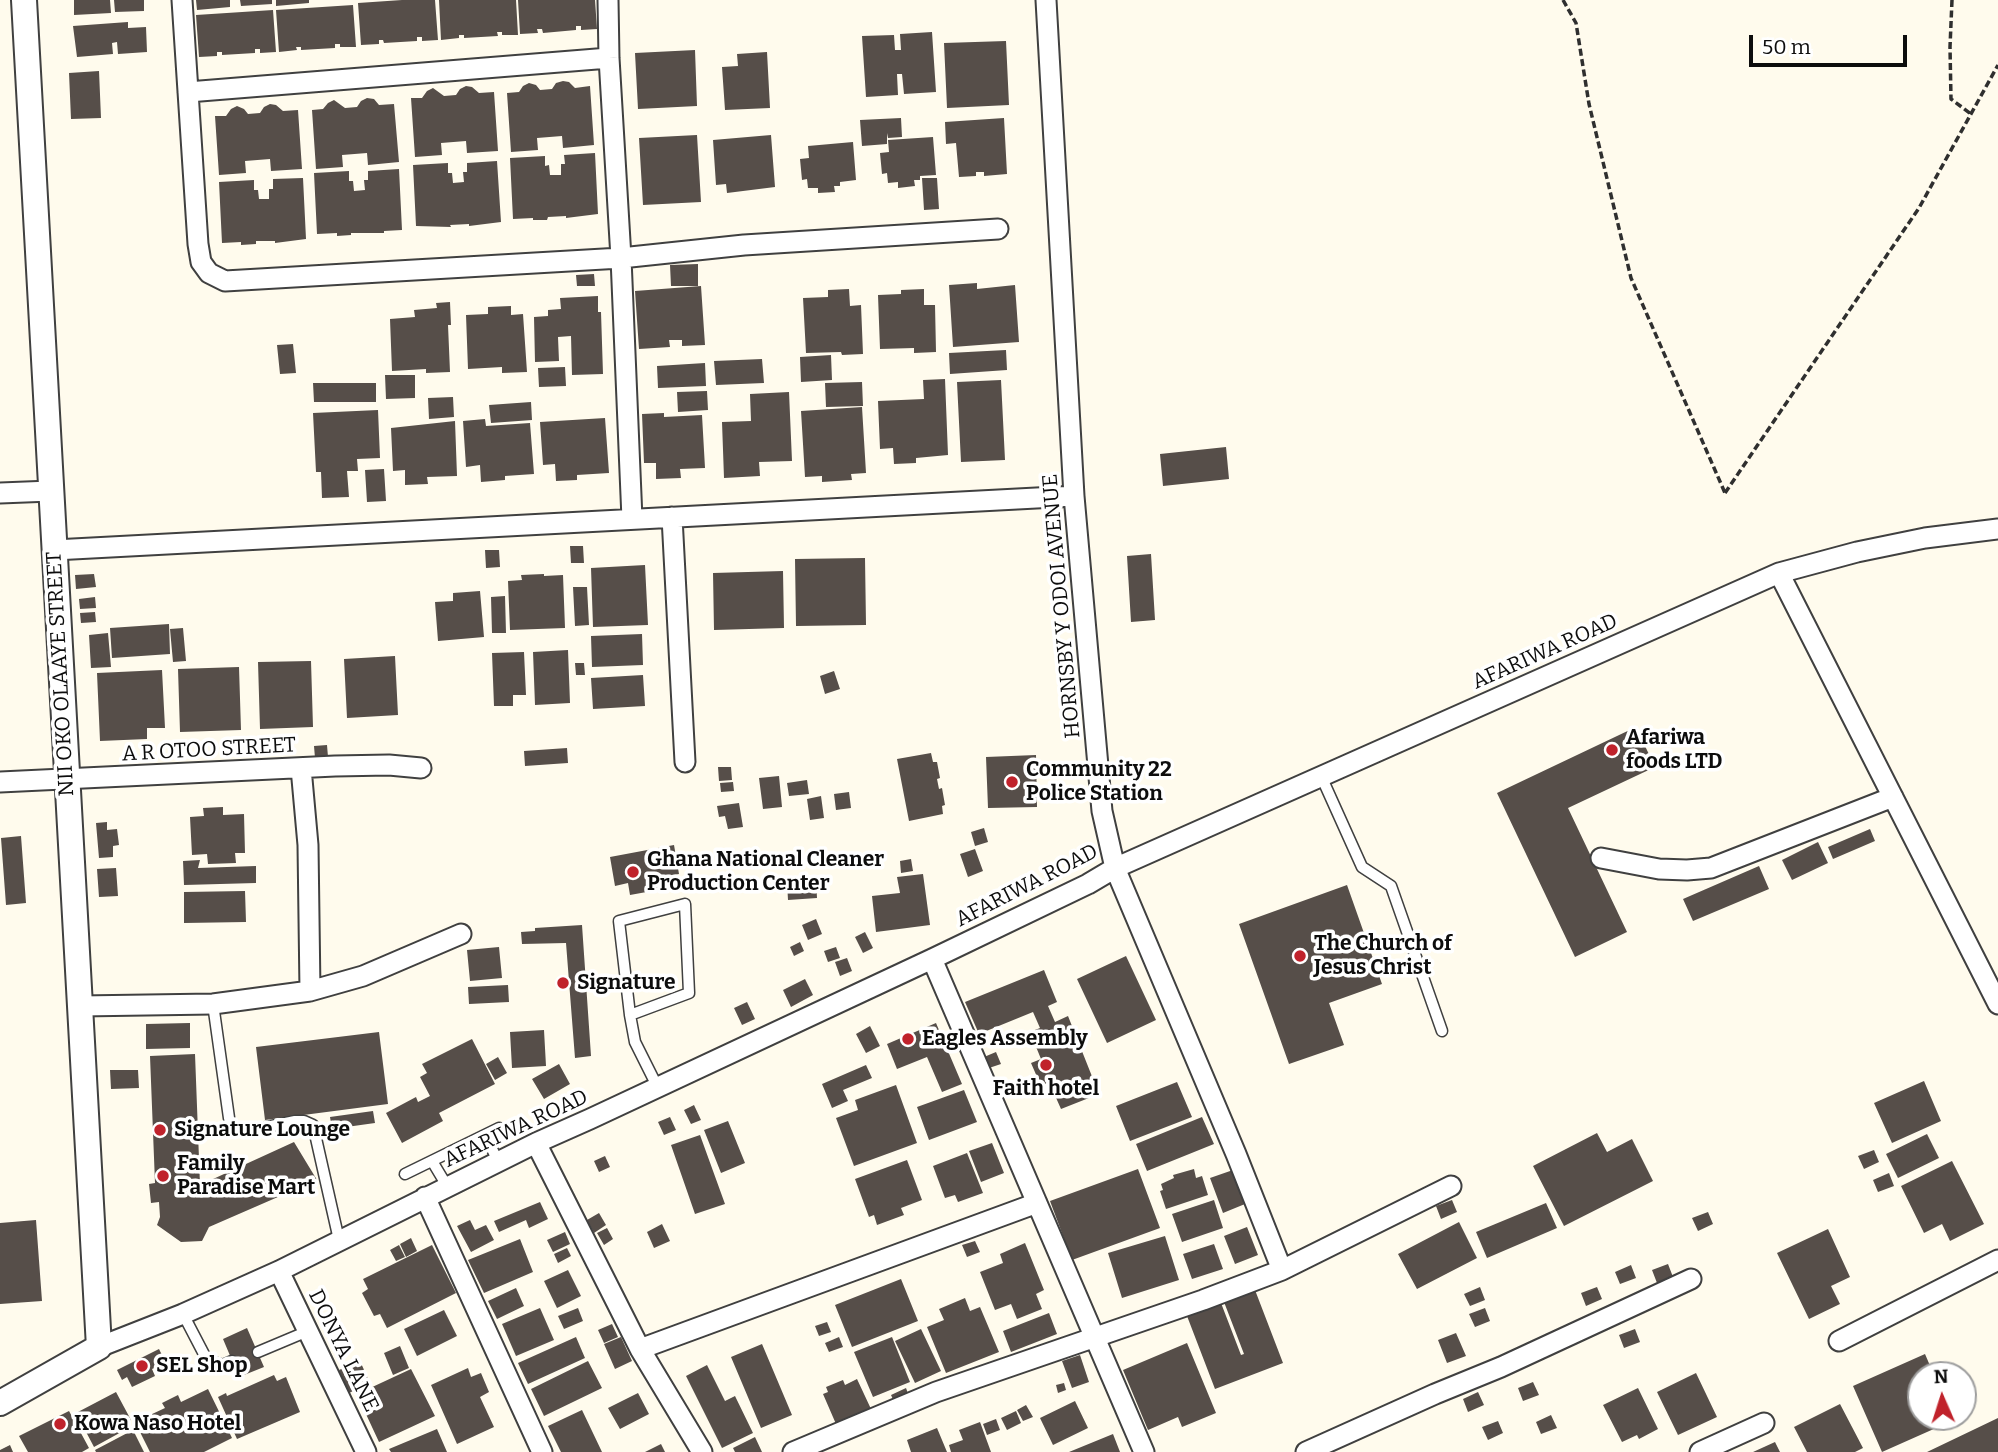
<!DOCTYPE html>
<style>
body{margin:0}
#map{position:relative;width:1998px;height:1452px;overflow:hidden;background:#fffbed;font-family:Bitter,serif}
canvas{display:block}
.north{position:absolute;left:1907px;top:1361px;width:70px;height:70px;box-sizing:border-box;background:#fff;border:2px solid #9e9e9e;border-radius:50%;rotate:357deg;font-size:19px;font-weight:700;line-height:28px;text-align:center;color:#0d0d0d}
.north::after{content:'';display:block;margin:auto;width:24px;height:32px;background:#c0222b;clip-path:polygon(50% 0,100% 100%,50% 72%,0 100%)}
.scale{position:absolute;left:1749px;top:35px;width:158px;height:32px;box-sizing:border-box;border:4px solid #0d0d0d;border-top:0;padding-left:9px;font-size:21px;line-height:24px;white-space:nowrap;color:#0d0d0d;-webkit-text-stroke:5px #fff;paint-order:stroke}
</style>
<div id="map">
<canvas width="1998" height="1452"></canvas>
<div class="north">N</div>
<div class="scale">50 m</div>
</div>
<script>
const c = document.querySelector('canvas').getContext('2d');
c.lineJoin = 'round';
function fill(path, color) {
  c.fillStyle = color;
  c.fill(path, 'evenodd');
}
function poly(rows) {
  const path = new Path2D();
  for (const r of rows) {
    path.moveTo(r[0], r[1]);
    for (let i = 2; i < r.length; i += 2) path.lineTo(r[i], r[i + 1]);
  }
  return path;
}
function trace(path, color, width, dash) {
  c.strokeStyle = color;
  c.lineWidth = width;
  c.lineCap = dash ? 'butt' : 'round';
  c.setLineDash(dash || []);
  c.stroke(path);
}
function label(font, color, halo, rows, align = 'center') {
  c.font = font + ' Bitter,serif';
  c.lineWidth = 7;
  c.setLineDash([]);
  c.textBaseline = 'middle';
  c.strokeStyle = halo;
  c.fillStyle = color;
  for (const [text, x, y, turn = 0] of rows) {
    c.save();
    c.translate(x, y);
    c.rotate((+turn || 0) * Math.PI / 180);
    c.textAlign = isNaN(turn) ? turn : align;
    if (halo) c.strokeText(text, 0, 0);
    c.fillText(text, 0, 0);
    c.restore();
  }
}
fill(poly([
 [74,0,110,0,111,13,74,15],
 [114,0,144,0,144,11,115,12],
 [196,0,230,0,230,7,197,10],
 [240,0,272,0,272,4,241,6],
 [276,0,309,0,309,3,276,6],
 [402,0,435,0,438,40,422,41,422,37,417,37,417,41,384,43,383,40,379,40,379,44,361,45,358,3],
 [439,0,516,0,518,35,502,35,502,32,497,32,498,36,464,38,464,35,459,35,459,38,441,40],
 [518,0,595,0,597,29,581,30,581,26,576,26,576,30,543,33,542,29,537,29,538,33,520,34],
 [353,5,356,47,340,47,340,44,335,44,335,48,301,50,301,47,296,47,297,50,279,52,276,10],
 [273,10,276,52,260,53,260,49,255,49,255,53,222,55,222,52,217,52,217,56,199,57,196,15],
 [128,22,128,28,146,27,147,52,118,54,117,42,112,43,113,54,77,57,73,26],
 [932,32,936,92,904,94,902,74,897,74,898,95,866,97,862,36,894,35,895,50,901,50,900,34],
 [1006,41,1009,105,947,108,944,43],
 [695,50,697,106,638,109,635,53],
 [767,52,770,108,725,110,722,67,738,66,737,54],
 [99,71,101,118,71,119,69,73],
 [563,81,569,82,575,88,590,86,594,145,563,148,562,136,537,138,538,150,511,152,507,93,519,92,523,86,529,83,536,85,540,90,552,89,556,83],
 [466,86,472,87,479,93,494,92,498,151,467,153,466,141,441,143,442,155,415,157,411,98,422,98,427,91,433,88,444,96,456,95,460,89],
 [367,98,374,99,379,105,394,104,399,162,368,165,367,153,342,155,343,167,316,169,312,110,323,109,328,103,334,100,345,108,357,107,361,101],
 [270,104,276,105,283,111,298,110,302,169,271,171,270,159,245,161,246,173,219,175,215,116,226,116,231,109,237,106,244,109,248,114,260,113,264,107],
 [901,118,902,137,888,138,887,133,887,144,862,146,860,120],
 [1004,118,1007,174,984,176,984,172,976,172,976,176,959,177,956,143,946,144,945,122],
 [697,135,701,202,643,205,639,138],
 [771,135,775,187,727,193,726,184,716,185,713,140],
 [933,137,936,175,920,176,920,180,914,180,915,186,898,188,898,182,888,183,887,173,882,174,880,153,889,152,888,140],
 [853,142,856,180,840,182,840,186,834,186,835,192,818,193,818,188,808,188,807,179,802,180,800,159,809,158,808,146],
 [595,153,598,214,566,218,566,216,548,217,547,220,533,220,533,218,513,219,510,158,545,156,545,166,549,165,550,175,561,175,561,164,565,164,564,155],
 [497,161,501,222,469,226,469,224,450,225,451,227,416,226,413,165,448,163,448,173,452,173,453,183,464,182,463,172,467,172,467,163],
 [399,169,402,230,384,231,384,233,351,233,351,235,337,236,337,233,317,234,314,173,349,171,349,181,353,181,354,191,365,190,364,180,368,180,368,171],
 [303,178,306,239,275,243,275,241,256,241,256,244,241,245,241,242,222,243,219,182,254,180,254,190,258,190,259,199,269,199,269,189,273,189,273,179],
 [922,178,937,178,939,209,924,210],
 [698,264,698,286,671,286,670,265],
 [594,274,595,286,577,286,576,275],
 [977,283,977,289,1015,285,1019,342,953,347,949,285],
 [701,286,705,345,682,346,682,340,669,340,670,347,639,349,635,291],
 [849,289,850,306,861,305,863,354,842,355,841,352,806,353,803,298,828,297,828,290],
 [924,289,924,305,935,305,936,352,914,353,914,348,880,349,878,295,901,294,901,290],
 [598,296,598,312,601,312,603,374,572,375,571,336,558,337,559,361,535,362,534,317,548,316,548,310,561,309,560,298],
 [450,302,451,325,448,325,450,372,426,373,426,369,392,371,390,319,415,317,414,310,437,308,436,303],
 [511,306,511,315,523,314,527,372,502,373,502,367,468,369,466,315,488,314,488,307],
 [293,344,296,373,280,374,277,345],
 [1006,350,1007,370,950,374,949,353],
 [831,355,832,380,801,382,800,357],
 [762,359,764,383,716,385,714,361],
 [705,363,706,386,658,388,657,366],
 [565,367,566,386,539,387,538,368],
 [385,375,415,375,415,398,386,399],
 [945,379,948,455,916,458,916,463,894,464,893,448,880,449,878,401,924,399,923,380],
 [1001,380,1005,460,961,462,957,382],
 [862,382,863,406,826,407,825,383],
 [313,383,376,383,376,402,314,402],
 [707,391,708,410,678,412,677,392],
 [789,392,792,461,759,462,760,476,724,478,722,422,751,421,750,394],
 [453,397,454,417,429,419,428,398],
 [531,402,532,420,491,423,489,405],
 [862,407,866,473,851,474,852,480,822,482,822,476,805,477,801,411],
 [378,410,380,458,357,459,358,471,347,471,349,497,322,498,321,472,316,472,313,413],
 [664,413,664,417,702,415,705,468,680,469,681,478,656,479,656,463,644,463,642,414],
 [605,418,609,473,577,475,577,480,556,481,555,464,543,465,540,422],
 [485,419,486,426,530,423,534,474,505,476,505,480,481,482,480,465,466,467,463,421],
 [455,421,457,476,427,477,428,484,405,485,405,470,393,471,391,428],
 [1226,447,1229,479,1163,486,1160,454],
 [384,469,386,501,367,502,365,470],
 [570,546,583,546,584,563,571,563],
 [485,550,499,550,500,567,486,568],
 [1151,554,1155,620,1131,622,1127,556],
 [865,558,866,625,796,626,795,559],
 [645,565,648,625,593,627,591,568],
 [783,571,784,628,714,630,713,573],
 [94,574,96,587,76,589,75,575],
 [544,574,544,576,563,575,565,628,510,630,508,581,522,580,521,575],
 [573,587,587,587,589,625,575,626],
 [480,591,484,637,438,641,435,602,453,601,453,593],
 [505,596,506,633,492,633,491,597],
 [95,597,96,608,80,609,79,599],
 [95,612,96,622,81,623,80,613],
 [169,624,170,654,112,658,110,628],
 [183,628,186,661,173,662,170,629],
 [108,633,111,667,91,668,89,635],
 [642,634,643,665,592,667,591,636],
 [568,650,570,703,535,705,533,652],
 [524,652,526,695,513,695,513,706,494,706,492,653],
 [395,656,398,715,347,718,344,659],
 [311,661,313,727,260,729,258,662],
 [575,663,584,663,585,675,576,675],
 [239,667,241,730,180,732,178,669],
 [162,670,165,728,147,728,147,739,100,741,97,673],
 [834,671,840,689,825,694,820,676],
 [643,675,645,706,593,709,591,678],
 [1636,727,1655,767,1568,808,1627,932,1575,957,1497,793],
 [327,745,328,757,315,758,314,746],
 [567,748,568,763,525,766,524,751],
 [931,753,933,762,937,762,940,778,937,779,939,789,942,788,945,805,942,806,943,814,909,821,897,759],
 [1036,755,1037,807,988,808,986,757],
 [718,767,731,767,732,780,719,781],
 [779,776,782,807,763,809,759,778],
 [807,780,809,794,789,796,787,783],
 [733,782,734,791,721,792,720,783],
 [849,792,851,808,836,810,834,794],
 [821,796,824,818,810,820,807,799],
 [739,803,743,827,728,829,725,816,719,817,717,806],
 [223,807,223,815,244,814,245,853,235,853,236,863,208,864,207,854,192,855,190,817,204,816,203,808],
 [107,822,107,830,117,829,119,845,113,846,113,857,99,858,96,823],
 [984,828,988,842,975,846,971,832],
 [1870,829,1875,841,1833,859,1828,847],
 [21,836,26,903,6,905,1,838],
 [1818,842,1828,863,1792,880,1782,860],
 [674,845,679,874,661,877,663,889,630,895,628,883,615,886,610,857],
 [975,849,983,871,968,877,960,854],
 [911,859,913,871,901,873,900,861],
 [200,860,198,868,256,866,256,883,184,885,183,861],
 [1759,866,1769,889,1693,921,1683,899],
 [116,868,118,896,99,897,97,869],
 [923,874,930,925,876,932,872,896,900,893,897,877],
 [816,880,817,898,788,900,787,882],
 [1347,885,1382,984,1329,1003,1344,1045,1289,1064,1239,924],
 [245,891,246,922,184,923,184,892],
 [816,919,822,934,808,940,802,925],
 [582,925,591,1056,575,1058,566,943,522,944,521,932,535,931,535,928],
 [865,932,873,948,863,953,855,937],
 [800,942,804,951,794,956,790,947],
 [499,947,502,978,470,981,467,950],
 [836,947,840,958,828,962,824,951],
 [1126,956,1156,1020,1107,1043,1077,979],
 [847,958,852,971,840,976,835,962],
 [1044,970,1057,1002,1048,1006,1055,1022,1068,1016,1099,1094,1061,1109,1049,1082,1041,1086,1031,1063,1041,1059,1030,1032,1040,1028,1033,1012,979,1034,965,1002],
 [805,979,813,995,791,1007,783,990],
 [508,985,509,1002,469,1004,468,987],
 [747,1002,755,1019,742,1025,734,1008],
 [190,1023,190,1048,146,1049,146,1024],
 [936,1023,962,1084,942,1092,927,1057,897,1069,887,1044],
 [870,1026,880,1046,866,1053,856,1034],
 [544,1030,546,1066,512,1068,510,1032],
 [379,1032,388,1104,265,1120,256,1047],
 [472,1039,495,1084,439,1113,443,1121,402,1143,386,1113,416,1097,418,1102,430,1096,420,1077,427,1073,422,1064],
 [996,1052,1001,1064,989,1068,984,1057],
 [195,1054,200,1185,294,1142,317,1180,209,1227,202,1241,181,1242,157,1225,160,1217,159,1202,151,1203,149,1184,155,1183,150,1056],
 [498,1057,507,1073,495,1080,486,1064],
 [559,1064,570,1084,544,1099,532,1079],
 [866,1065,872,1078,843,1090,848,1101,832,1108,822,1084],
 [110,1070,138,1070,139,1088,111,1089],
 [1924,1081,1941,1121,1892,1143,1874,1103],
 [1177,1082,1192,1117,1130,1141,1116,1106],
 [896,1085,917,1143,854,1166,836,1118,858,1110,855,1100],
 [964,1090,977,1122,929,1140,917,1107],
 [694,1105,701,1120,691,1124,684,1110],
 [373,1111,375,1123,332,1129,330,1117],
 [670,1117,676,1130,664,1135,658,1122],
 [1202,1117,1214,1144,1147,1171,1136,1144],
 [728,1121,745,1163,721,1173,704,1130],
 [1597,1133,1607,1152,1632,1139,1653,1181,1564,1226,1533,1166],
 [1927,1134,1939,1158,1898,1178,1886,1154],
 [700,1135,725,1204,695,1214,671,1145],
 [992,1143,1004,1173,981,1182,969,1151],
 [1874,1150,1879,1162,1864,1169,1858,1156],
 [967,1153,983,1193,958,1202,955,1195,945,1198,933,1166],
 [605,1156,610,1167,599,1172,594,1161],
 [907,1160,922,1200,901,1208,904,1215,877,1225,874,1215,869,1217,855,1179],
 [1952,1161,1984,1224,1950,1241,1942,1224,1924,1233,1901,1186],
 [1138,1169,1160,1228,1072,1260,1050,1201],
 [1194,1169,1196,1178,1202,1176,1208,1195,1166,1209,1160,1191,1163,1190,1161,1184,1174,1178,1173,1175],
 [1233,1170,1245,1204,1223,1213,1210,1178],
 [1889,1173,1894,1186,1878,1192,1873,1180],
 [1214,1200,1223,1228,1182,1242,1172,1214],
 [1452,1200,1457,1212,1441,1219,1436,1206],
 [540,1202,548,1219,529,1228,526,1220,499,1232,494,1221],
 [1546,1203,1557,1228,1487,1258,1476,1232],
 [1708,1212,1713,1224,1698,1231,1692,1218],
 [599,1213,606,1225,594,1233,587,1220],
 [36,1220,42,1301,0,1304,0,1223],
 [470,1220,475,1230,486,1225,494,1240,471,1252,457,1226],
 [1459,1222,1477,1258,1417,1289,1398,1254],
 [662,1224,670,1241,654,1248,647,1232],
 [1247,1227,1258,1255,1235,1264,1224,1236],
 [607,1228,613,1239,604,1245,597,1233],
 [1828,1229,1850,1277,1831,1286,1840,1304,1809,1319,1777,1253],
 [565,1232,570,1244,553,1252,547,1240],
 [1165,1236,1179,1280,1122,1298,1108,1253],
 [411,1238,417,1251,406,1257,400,1244],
 [520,1239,533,1272,484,1293,468,1260],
 [975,1241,980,1252,967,1257,962,1245],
 [1025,1243,1044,1290,1036,1294,1042,1309,1017,1319,1011,1304,995,1310,980,1272,1003,1263,1000,1254],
 [1214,1244,1223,1269,1192,1279,1183,1254],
 [399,1245,405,1257,396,1261,390,1250],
 [432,1245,456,1293,387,1328,380,1314,374,1316,362,1293,368,1289,363,1279],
 [567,1248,571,1256,558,1263,554,1254],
 [1668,1264,1673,1277,1657,1283,1652,1270],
 [1631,1265,1636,1278,1620,1284,1615,1272],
 [568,1270,581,1296,557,1308,544,1281],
 [901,1279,918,1321,852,1347,835,1305],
 [1480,1287,1485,1300,1470,1306,1464,1294],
 [1597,1287,1602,1299,1586,1306,1581,1293],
 [516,1288,524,1306,497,1319,488,1301],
 [1255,1290,1283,1363,1215,1389,1187,1316,1221,1303,1241,1355,1244,1354,1224,1302],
 [965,1298,970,1311,980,1307,999,1352,946,1373,927,1327,944,1320,939,1309],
 [540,1308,554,1340,516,1356,502,1324],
 [578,1308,583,1321,564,1329,558,1316],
 [1485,1308,1490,1321,1475,1327,1469,1314],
 [444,1310,457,1336,417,1356,404,1329],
 [1049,1313,1057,1334,1011,1352,1003,1331],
 [827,1322,831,1332,819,1336,815,1326],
 [612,1324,618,1337,604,1343,598,1330],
 [247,1328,264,1367,239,1377,223,1339],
 [921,1329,941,1371,915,1383,895,1341],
 [1635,1329,1640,1342,1624,1348,1619,1335],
 [1456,1333,1466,1356,1447,1363,1438,1340],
 [576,1337,585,1358,528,1384,518,1363],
 [621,1337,632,1361,615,1369,604,1344],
 [839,1337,843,1347,829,1352,825,1343],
 [892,1337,910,1382,873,1397,854,1352],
 [1187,1343,1216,1413,1182,1427,1178,1417,1148,1430,1123,1370],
 [762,1344,792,1415,761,1428,731,1357],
 [400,1346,409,1368,393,1375,384,1353],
 [159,1349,166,1363,152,1369,155,1376,132,1387,127,1377,122,1380,117,1370],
 [1925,1354,1934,1375,1921,1375,1921,1417,1953,1417,1954,1420,1882,1452,1853,1386],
 [1080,1355,1089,1382,1072,1388,1062,1361],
 [360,1361,370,1383,349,1393,339,1370],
 [588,1361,602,1388,544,1416,531,1389],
 [707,1365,725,1401,735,1396,753,1433,722,1448,686,1376],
 [468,1368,471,1377,481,1373,489,1392,480,1397,494,1427,457,1444,431,1385],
 [411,1369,435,1416,379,1442,358,1397,370,1391,368,1389],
 [1696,1373,1717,1417,1678,1435,1657,1392],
 [274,1375,277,1381,286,1377,300,1412,237,1439,218,1397,226,1393,227,1396],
 [857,1379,871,1409,836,1424,823,1394,828,1392,826,1387,843,1380,845,1385],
 [1533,1382,1539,1395,1523,1401,1518,1388],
 [1064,1383,1066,1390,1058,1393,1056,1385],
 [906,1388,910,1399,896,1406,891,1395],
 [1638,1388,1658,1429,1639,1439,1637,1435,1622,1442,1603,1405],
 [208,1389,232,1438,204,1452,150,1452,135,1422,165,1408,162,1403,178,1395,181,1402],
 [116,1392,131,1420,122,1424,125,1430,94,1447,76,1413],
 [1478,1392,1484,1405,1468,1412,1463,1399],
 [638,1393,649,1414,620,1429,608,1408],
 [1075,1401,1088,1428,1053,1445,1040,1418],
 [1840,1404,1863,1448,1855,1452,1807,1452,1794,1427],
 [1026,1405,1033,1417,1023,1421,1017,1410],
 [582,1410,602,1452,561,1452,548,1426],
 [69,1411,89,1448,82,1452,28,1452,19,1436],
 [1016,1411,1021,1423,1007,1430,1001,1418],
 [1551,1415,1557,1428,1541,1434,1536,1422],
 [1998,1418,1998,1452,1927,1452],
 [996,1419,1000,1430,987,1435,983,1424],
 [1498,1421,1503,1433,1488,1440,1482,1427],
 [980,1422,991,1452,951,1452,949,1445,963,1440,959,1430],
 [937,1428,947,1452,911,1452,907,1440],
 [437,1429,447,1452,391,1452,389,1449],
 [133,1430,144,1452,96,1452,95,1450],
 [1113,1434,1120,1452,1069,1452],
 [755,1437,762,1452,735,1452,733,1448],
 [1775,1442,1780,1452,1753,1452],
 [661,1444,665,1452,645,1452],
 [10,1445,13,1452,0,1452,0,1450]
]), '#564e49');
const service = poly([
 [1321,776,1362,867,1391,886,1442,1031],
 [213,1004,229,1118,233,1130,252,1130,295,1121,304,1121,313,1125,339,1240],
 [630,1015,689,993,685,904,619,921,630,1015,635,1042,658,1088],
 [485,1135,498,1161],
 [432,1161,447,1186],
 [405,1174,499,1128],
 [183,1314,207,1360,223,1365,232,1361],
 [258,1352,308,1331]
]);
const minor = poly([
 [182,0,198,244,201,262,209,273,225,281,621,258,744,245,998,229],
 [608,0,609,58,621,258,632,519],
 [188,92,609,58],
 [0,493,51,491],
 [672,517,685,762],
 [54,550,1074,496],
 [1779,573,1998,1004],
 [301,768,308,845,310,991],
 [0,782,335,766,389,765,421,768],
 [1601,858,1659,869,1687,870,1711,868,1893,797],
 [932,959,1144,1452],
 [80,1006,213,1004,310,991,363,976,461,934],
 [536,1143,640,1349,702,1452],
 [425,1197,542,1452],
 [1282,1270,1451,1186],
 [279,1271,366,1452],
 [1839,1341,1998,1260],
 [99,1347,183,1314,279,1271,536,1143,590,1119,932,959,1088,884,1115,868,1779,573,1857,552,1925,538,1998,529],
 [640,1349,1037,1203],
 [793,1452,936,1392,1203,1300,1282,1270,1236,1154,1115,868,1102,811,1074,496,1046,0],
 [1306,1452,1435,1394,1501,1367,1691,1279],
 [1700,1452,1764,1423]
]);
const tertiary = poly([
 [0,1403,99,1347,24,0]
]);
trace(service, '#404040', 13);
trace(minor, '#404040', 23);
trace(tertiary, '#404040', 28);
trace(poly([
 [1563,0,1576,23,1589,104,1631,278,1725,493],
 [1952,0,1950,47,1951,99,1971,114],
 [1725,493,1919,208,1998,65]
]), '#2f2f2f', 3.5, [7, 3.5]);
trace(service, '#fff', 10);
trace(minor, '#fff', 19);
trace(tertiary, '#fff', 24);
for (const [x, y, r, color] of [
 [1612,750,7,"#c0222b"],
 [1012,782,7,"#c0222b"],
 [633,872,7,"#c0222b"],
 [1300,956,7,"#c0222b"],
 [563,983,7,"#c0222b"],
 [908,1039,7,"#c0222b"],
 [1046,1065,7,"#c0222b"],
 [160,1130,7,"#c0222b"],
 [163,1176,7,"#c0222b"],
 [142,1366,7,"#c0222b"],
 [60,1424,7,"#c0222b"]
]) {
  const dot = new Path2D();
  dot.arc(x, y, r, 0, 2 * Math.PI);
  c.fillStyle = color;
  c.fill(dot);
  trace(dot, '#fff', 2.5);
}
label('21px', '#0d0d0d', '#fff', [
 ["HORNSBY Y ODOI AVENUE",1062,606,-95],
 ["AFARIWA ROAD",1545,652,-24],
 ["NII OKO OLAAYE STREET",61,674,-93],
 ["A R OTOO STREET",209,750,-3],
 ["AFARIWA ROAD",1027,886,-27],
 ["AFARIWA ROAD",516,1129,-25],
 ["DONYA LANE",343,1351,64]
]);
label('bold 21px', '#0d0d0d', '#fff', [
 ["Afariwa",1626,738],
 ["foods LTD",1626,762],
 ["Community 22",1026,770],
 ["Police Station",1026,794],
 ["Ghana National Cleaner",647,860],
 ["Production Center",647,884],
 ["The Church of",1314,944],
 ["Jesus Christ",1314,968],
 ["Signature",577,983],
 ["Eagles Assembly",922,1039],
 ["Faith hotel",1046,1089,"center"],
 ["Signature Lounge",174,1130],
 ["Family",177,1164],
 ["Paradise Mart",177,1188],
 ["SEL Shop",156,1366],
 ["Kowa Naso Hotel",74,1424]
], 'left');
</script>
